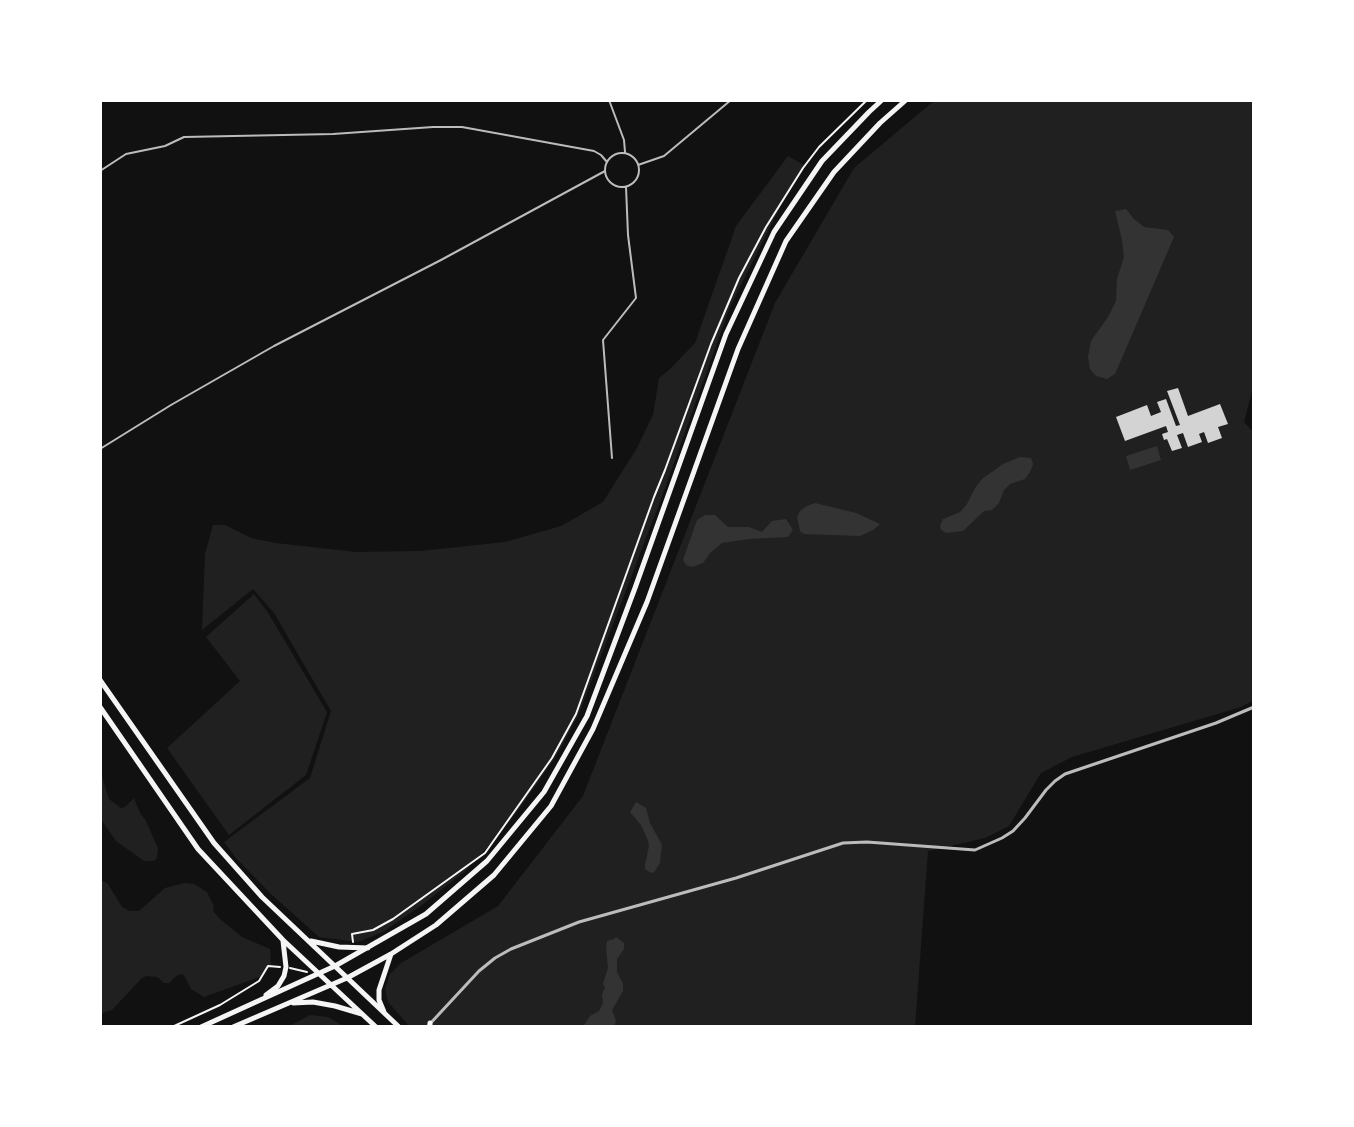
<!DOCTYPE html>
<style>
body{margin:0}
#map{position:relative;width:1354px;height:1127px;overflow:hidden;background:#111;font-family:"Noto Sans",sans-serif}
canvas{display:block}
.frame{position:absolute;inset:0;border:102px solid #fff;pointer-events:none}
</style>
<div id="map">
<canvas width="1354" height="1127"></canvas>
<div class="frame"></div>
</div>
<script>
const c = document.querySelector('canvas').getContext('2d');
c.lineJoin = 'round';
function fill(path, color) {
  c.fillStyle = color;
  c.fill(path, 'evenodd');
}
function poly(rows) {
  const path = new Path2D();
  for (const r of rows) {
    if (r.length === 3) {
      path.moveTo(r[0] + r[2], r[1]);
      path.arc(r[0], r[1], r[2], 0, 2 * Math.PI);
      continue;
    }
    path.moveTo(r[0], r[1]);
    for (let i = 2; i < r.length; i += 2) path.lineTo(r[i], r[i + 1]);
  }
  return path;
}
function trace(path, color, width, dash) {
  c.strokeStyle = color;
  c.lineWidth = width;
  c.lineCap = dash ? 'butt' : 'round';
  c.setLineDash(dash || []);
  c.stroke(path);
}
fill(poly([
 [935,100,1254,100,1254,383,1244,422,1254,433,1254,700,1241,707,1072,757,1041,773,1009,826,985,838,928,851,915,1027,410,1027,388,1002,385,989,390,974,401,963,498,906,583,796,775,303,854,168],
 [788,156,806,166,785,197,730,307,661,499,578,716,555,758,516,813,490,844,464,872,422,905,383,932,358,942,319,937,271,894,236,858,224,842,310,778,331,711,274,613,253,589,202,630,205,554,213,525,225,525,251,538,276,543,356,552,420,551,505,542,561,526,603,502,637,448,653,415,659,378,669,370,695,343,736,226],
 [254,594,267,611,327,712,306,775,229,835,167,748,240,681,206,637],
 [100,760,103,780,109,799,121,808,125,807,134,798,140,813,146,821,158,848,157,858,154,861,144,861,116,841,100,818],
 [100,879,108,884,122,907,130,911,139,911,165,888,185,883,194,884,207,892,214,906,213,911,220,919,242,937,270,949,271,965,262,976,204,997,191,989,184,975,180,974,175,977,169,983,164,983,157,977,146,976,142,978,112,1010,100,1014],
 [310,1015,328,1017,345,1027,288,1027]
]), '#202020');
fill(poly([
 [1126,209,1134,219,1144,227,1168,230,1174,237,1115,374,1107,379,1096,376,1090,369,1088,357,1091,341,1108,317,1116,301,1117,279,1124,257,1122,240,1115,211],
 [1157,446,1161,460,1130,470,1126,456],
 [1020,457,1031,458,1033,464,1030,472,1025,479,1010,484,1004,490,999,503,992,510,984,511,963,531,946,533,941,530,940,526,943,519,960,512,967,504,975,488,982,479,1003,464],
 [815,503,856,513,880,524,873,530,860,536,804,534,800,531,797,517,800,511,807,506],
 [705,515,715,515,728,527,749,527,762,532,772,521,786,519,793,530,788,537,749,539,722,543,710,553,703,563,692,567,686,565,683,560,697,520],
 [636,802,646,808,650,823,662,845,660,863,654,872,651,873,645,869,645,865,649,846,648,841,641,825,630,812],
 [616,937,624,943,624,949,617,959,617,972,623,984,623,991,612,1010,616,1021,614,1027,583,1027,590,1016,599,1011,603,1003,602,995,605,987,603,984,608,968,606,948,607,941,614,939]
]), '#333');
fill(poly([
 [1178,388,1188,416,1220,404,1228,424,1218,427,1222,438,1208,443,1204,432,1199,434,1202,442,1188,447,1183,433,1177,435,1182,448,1172,451,1167,439,1164,440,1162,434,1168,432,1166,426,1125,441,1116,417,1147,405,1151,416,1161,412,1157,402,1166,399,1176,426,1180,425,1167,391]
]), '#d3d3d3');
trace(poly([
 [353,942,352,934,373,930,393,919,485,853,552,758,576,714,654,497,665,470,711,344,739,278,766,227,803,168,819,147,867,100],
 [290,968,307,972],
 [172,1027,220,1005,259,981,268,966,280,967]
]), '#f5f5f5', 2);
trace(poly([
 [609,100,624,140,625,152],
 [622,170,17],
 [638,165,664,156,731,100],
 [100,171,126,154,165,146,184,137,333,134,433,127,462,127,594,151,601,155,607,162],
 [100,449,171,405,274,346,441,260,605,171],
 [612,458,603,340,636,298,628,235,626,187]
]), '#bcbcbc', 2);
trace(poly([
 [427,1027,479,971,495,958,511,949,579,922,736,878,843,843,867,842,975,850,1002,838,1013,831,1025,818,1046,790,1055,781,1065,774,1216,723,1254,707]
]), '#bcbcbc', 3);
trace(poly([
 [100,680,214,843,262,897,399,1027],
 [100,707,198,849,283,940,376,1027],
 [311,941,339,947,368,948],
 [266,995,278,986,284,976,286,967,283,941],
 [293,1003,313,1002,335,1006,362,1014],
 [384,1012,379,1000,379,990,391,954],
 [201,1027,335,966,426,914,487,861,544,792,587,716,635,588,726,334,774,232,822,161,869,112,882,100],
 [233,1027,347,978,391,954,436,925,494,875,551,806,593,729,647,602,738,349,786,241,834,172,880,123,906,100],
 [430,1027,430,1023]
]), '#f5f5f5', 5);
</script>
